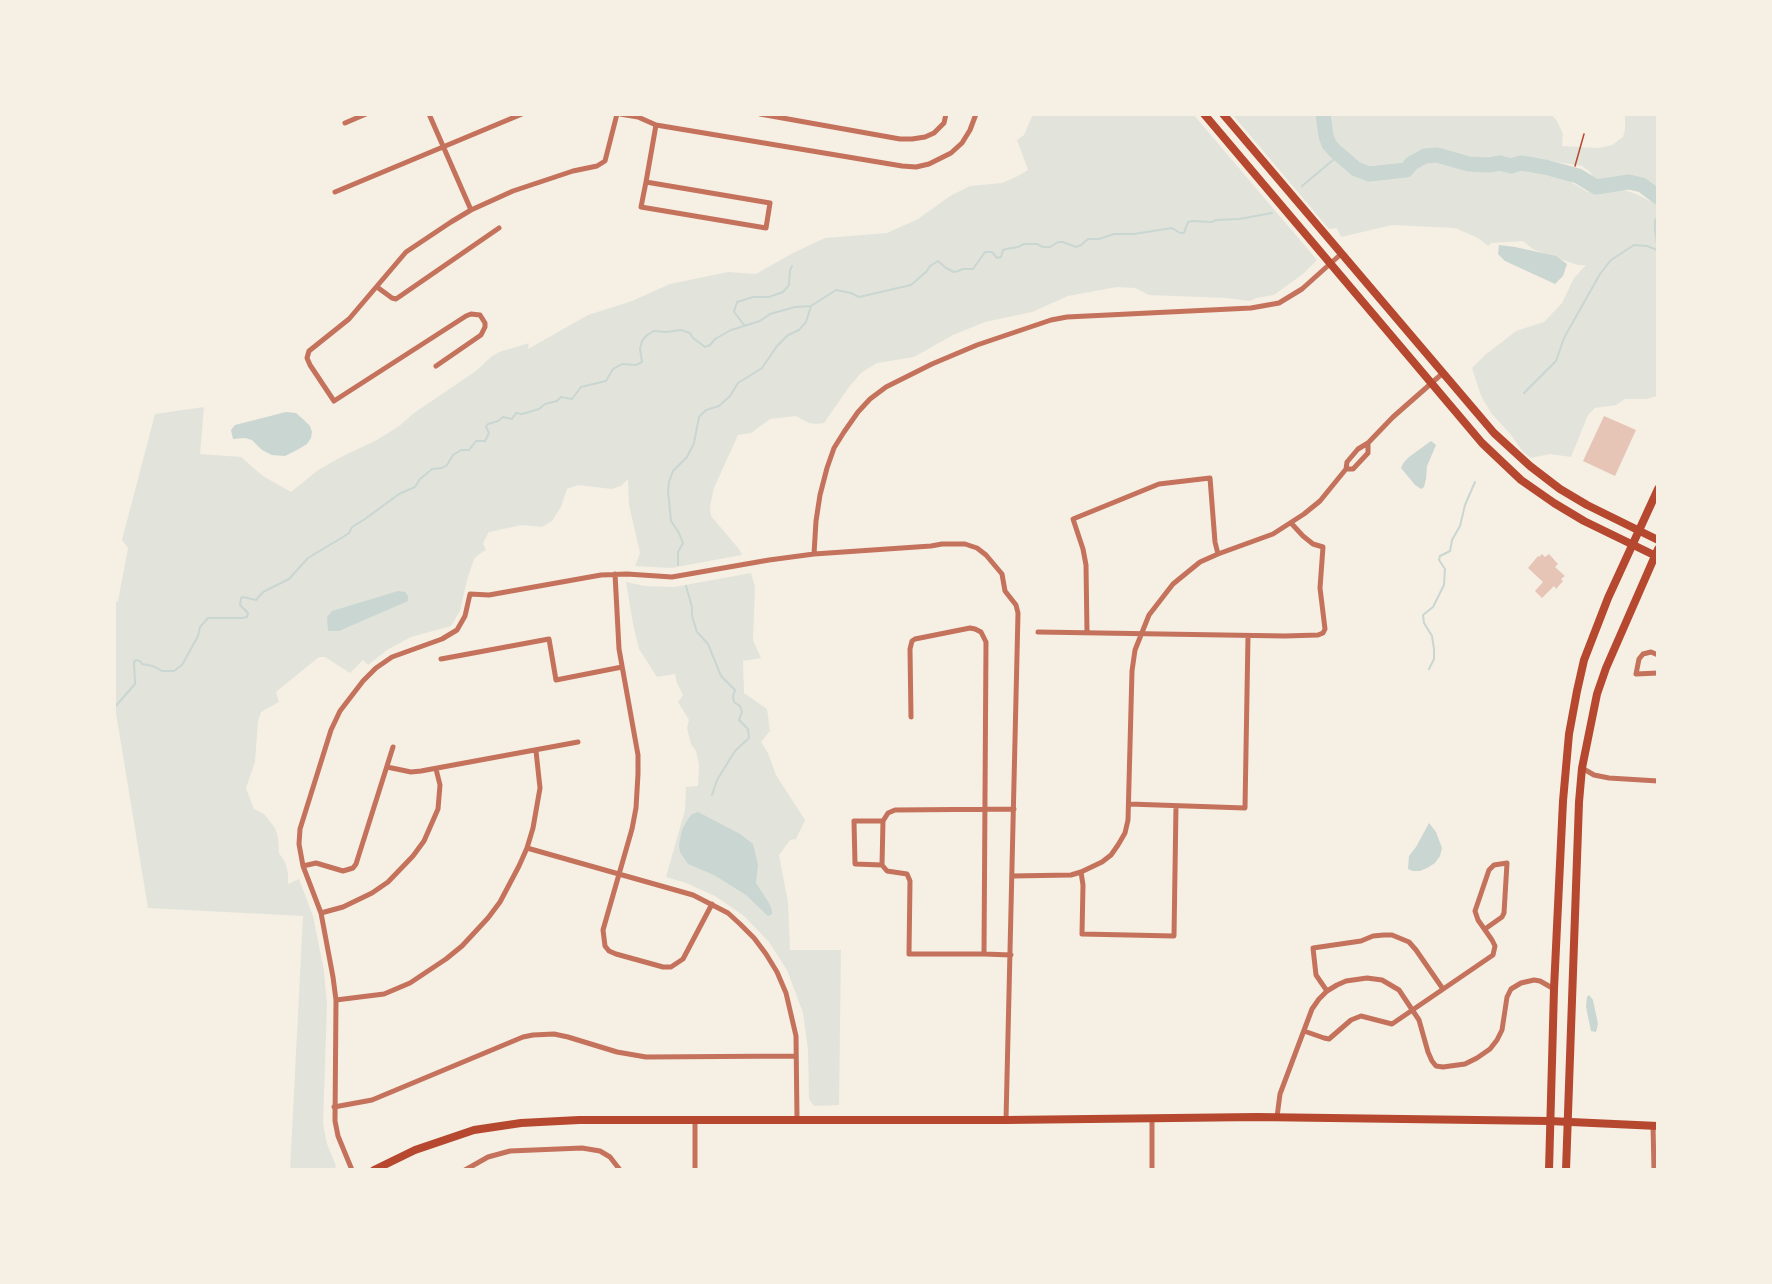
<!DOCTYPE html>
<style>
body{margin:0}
#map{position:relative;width:1772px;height:1284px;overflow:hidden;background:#f6efe4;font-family:Quicksand,sans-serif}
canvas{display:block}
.frame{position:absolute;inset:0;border:116px solid #f6efe4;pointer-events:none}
</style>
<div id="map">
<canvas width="1772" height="1284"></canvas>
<div class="frame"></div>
</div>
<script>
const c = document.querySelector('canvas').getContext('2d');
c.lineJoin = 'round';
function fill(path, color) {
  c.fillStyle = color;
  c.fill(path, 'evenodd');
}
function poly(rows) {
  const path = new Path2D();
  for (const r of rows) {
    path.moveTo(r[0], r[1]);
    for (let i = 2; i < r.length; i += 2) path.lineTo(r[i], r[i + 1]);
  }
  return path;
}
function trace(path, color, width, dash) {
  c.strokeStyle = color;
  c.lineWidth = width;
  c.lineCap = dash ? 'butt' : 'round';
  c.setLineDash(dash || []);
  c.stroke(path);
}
fill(poly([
 [1033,114,1193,114,1317,260,1303,274,1274,295,1256,298,1250,301,1226,298,1149,295,1135,288,1117,287,1068,296,1032,312,985,322,953,335,914,357,877,363,861,373,849,387,824,423,816,424,809,423,796,416,770,419,751,433,738,435,714,488,710,506,711,516,739,549,742,555,671,568,635,566,640,553,629,505,628,479,621,486,612,489,578,485,567,489,561,507,552,521,542,527,522,525,489,532,483,543,486,550,478,555,474,559,467,580,460,611,451,626,411,637,387,650,368,665,363,660,350,673,325,657,319,657,276,692,279,702,261,712,258,721,255,762,246,788,254,809,264,814,275,828,278,837,279,853,285,862,288,873,288,884,299,879,313,916,324,971,327,1005,323,1124,327,1144,336,1166,335,1170,290,1170,303,916,148,908,114,701,114,603,118,601,128,548,122,540,155,414,204,407,200,454,241,457,263,476,291,492,318,470,343,456,375,441,398,427,414,413,476,371,491,357,499,352,529,343,528,349,588,315,632,301,670,284,728,272,756,274,791,254,825,238,887,233,918,219,950,196,970,186,1002,183,1018,176,1028,170,1017,140,1024,135],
 [1232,114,1551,114,1557,121,1563,134,1562,146,1599,148,1612,145,1623,137,1625,129,1625,114,1658,114,1658,190,1650,187,1641,179,1627,178,1603,180,1594,178,1590,172,1582,166,1556,162,1539,158,1530,158,1532,169,1564,178,1588,192,1599,190,1627,191,1636,194,1658,205,1658,396,1646,399,1625,399,1616,405,1595,408,1588,415,1571,457,1550,454,1531,458,1523,452,1512,436,1491,413,1481,396,1472,368,1485,355,1516,331,1544,322,1562,303,1574,278,1586,265,1578,265,1534,250,1523,241,1491,243,1488,246,1478,238,1455,228,1392,225,1341,237,1337,228,1329,229],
 [751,573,755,587,753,640,761,658,743,661,744,693,767,709,770,731,761,742,768,753,776,775,805,820,796,839,790,840,779,855,788,902,790,950,841,950,839,1105,814,1106,809,1099,808,1050,803,1013,787,970,769,942,744,916,715,896,686,883,666,877,685,810,686,787,698,786,699,765,696,751,691,744,687,728,689,720,678,702,683,695,677,683,675,674,657,677,639,649,633,624,626,582,645,586,674,587]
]), '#e2e4dc');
fill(poly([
 [1499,245,1515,247,1556,256,1567,264,1563,276,1555,284,1505,261,1498,254],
 [286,412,296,413,304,420,310,426,312,432,311,438,307,444,297,450,285,456,272,455,262,450,252,440,245,438,233,439,231,430,235,425],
 [1431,441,1436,445,1427,466,1426,479,1424,487,1421,489,1415,485,1401,468,1404,462,1409,457],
 [398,591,405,592,408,596,408,601,339,631,328,631,327,617,332,611],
 [698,812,740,834,753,844,758,865,756,883,769,903,772,911,772,914,768,916,746,895,714,875,688,864,680,852,679,845,682,830,688,819,692,814],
 [1429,823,1436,832,1442,848,1440,856,1435,863,1427,868,1420,871,1413,871,1408,869,1409,856,1416,847],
 [1589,995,1593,1000,1598,1024,1596,1032,1591,1031,1587,1012,1586,1006,1587,997]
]), '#c9d6d2');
trace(poly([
 [1302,186,1339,155],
 [1658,215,1655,221,1655,230,1658,251],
 [745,326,734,312,737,302,753,297,769,297,783,292,789,285,790,270,792,266],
 [1524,393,1556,361,1564,338,1600,274,1611,260,1634,245,1647,246,1657,250],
 [678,565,678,552,683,543,679,533,671,521,668,491,669,482,673,471,687,457,694,443,699,417,706,410,719,406,730,396,738,383,762,368,777,346,788,335,799,330,806,322,811,306],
 [686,586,692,607,692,616,697,632,708,644,721,676,735,690,733,696,734,702,740,706,742,712,739,720,748,729,749,738,735,751,717,780,712,795],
 [1429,669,1434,659,1434,649,1432,636,1424,623,1423,615,1433,607,1444,585,1445,569,1439,560,1440,556,1450,551,1452,540,1460,526,1465,505,1475,482],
 [114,708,135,684,134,662,136,660,140,661,142,664,153,666,162,671,174,671,182,665,198,636,200,627,208,618,242,618,247,617,248,613,240,605,241,598,243,597,256,600,263,592,289,579,308,558,343,537,349,533,352,527,365,519,399,494,415,487,420,479,432,469,442,468,447,465,453,455,461,450,469,450,476,441,485,441,489,433,486,427,488,424,498,421,503,417,512,419,516,413,522,414,539,409,545,404,557,401,561,397,572,399,581,387,606,381,613,369,622,364,636,365,642,362,640,349,642,341,647,335,654,331,666,332,681,330,690,333,693,338,705,347,710,345,715,339,731,330,760,321,770,314,795,307,811,306,836,290,851,293,859,297,911,285,927,271,930,266,938,261,946,268,954,272,958,271,963,269,973,269,985,252,992,252,997,258,1001,257,1003,250,1006,249,1018,247,1024,244,1037,244,1043,247,1050,247,1058,242,1063,242,1076,247,1081,245,1088,239,1099,239,1114,234,1134,234,1172,228,1180,233,1184,233,1188,222,1192,221,1212,222,1216,220,1239,219,1272,213]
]), '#c9d6d2', 2);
trace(poly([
 [1323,114,1326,136,1329,144,1334,150,1356,169,1369,174,1406,170,1412,163,1425,156,1437,155,1469,164,1489,165,1500,163,1511,166,1521,163,1545,167,1578,176,1596,187,1629,182,1642,185,1658,197]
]), '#c9d6d2', 15);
fill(poly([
 [1604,416,1636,430,1615,476,1583,461],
 [1542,554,1545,557,1549,554,1558,564,1555,567,1565,576,1561,579,1563,581,1556,589,1554,586,1542,598,1535,591,1543,582,1528,568,1538,556,1539,557]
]), '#e6c5b7');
trace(poly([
 [1575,166,1584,134]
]), '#b5482f', 1.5);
trace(poly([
 [429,114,471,210],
 [620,114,638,117,656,125,902,166,916,167,929,164,951,153,962,143,970,130,976,114],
 [760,114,900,139,912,139,925,137,934,133,944,123,946,114],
 [345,123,366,114],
 [646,182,770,203,766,228,641,207,646,182,656,125],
 [335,192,522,114],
 [377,287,392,298,396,299,499,228],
 [436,366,481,335,485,327,485,323,480,315,471,314,466,316,334,401,310,365,307,358,309,351,349,319,406,252,451,222,471,210,513,191,573,171,597,166,605,161,617,114],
 [1346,469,1353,469,1368,453,1368,443],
 [814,554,816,521,820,495,827,468,834,448,844,432,858,412,870,399,886,387,932,364,977,345,1051,320,1067,317,1251,308,1279,303,1302,289,1341,254],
 [615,574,619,649,638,755,638,774,636,808,632,829,603,930,605,946,609,951,616,954,663,967,671,967,683,959,712,904],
 [1038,632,1285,636,1318,635,1323,633,1325,629,1320,588,1323,547,1313,544,1303,536,1291,523],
 [1087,632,1086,565,1083,549,1073,519,1159,484,1210,478,1215,542,1218,554],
 [1658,655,1651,652,1643,654,1639,659,1636,674,1658,673],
 [441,659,549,639,556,680,622,667],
 [387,767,411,772,421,771,578,742],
 [1582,768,1594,775,1609,778,1658,781],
 [1129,804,1245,808,1248,636],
 [883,821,882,865,855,864,854,821,883,821,888,813,895,810,1014,809],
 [527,848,693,895,728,913,740,924,754,938,766,954,777,972,786,993,796,1036,797,1119],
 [882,865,887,871,907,874,910,881,909,954,984,954,986,642,981,632,975,629,970,628,915,639,912,641,910,649,911,717],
 [303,866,316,863,343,871,353,868,356,864,393,747],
 [1081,872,1083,885,1082,934,1174,936,1176,806],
 [1012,876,1071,875,1081,872,1102,862,1111,855,1118,845,1125,833,1128,820,1132,671,1135,650,1149,615,1173,584,1200,562,1218,554,1273,534,1304,514,1320,501,1346,469,1347,462,1358,449,1368,443,1393,417,1443,373],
 [321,913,343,907,372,893,388,882,413,856,424,841,438,809,440,785,436,769],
 [984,954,1011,955],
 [1327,991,1316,975,1313,948,1361,941,1373,936,1384,935,1392,935,1409,942,1416,950,1443,989],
 [336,1000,384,994,410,983,446,959,462,946,488,918,500,902,519,866,527,848,533,828,540,788,536,751],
 [1304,1031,1324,1038,1329,1039,1351,1020,1361,1016,1392,1024,1493,955,1495,946,1492,940,1478,920,1475,911,1489,870,1494,865,1507,863,1504,913,1502,917,1485,929],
 [334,1107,372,1100,523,1037,533,1035,554,1034,568,1037,617,1052,646,1057,796,1056],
 [1277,1117,1280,1094,1312,1009,1319,999,1327,991,1337,985,1346,981,1367,978,1382,980,1399,990,1419,1020,1428,1052,1432,1061,1436,1066,1443,1067,1465,1064,1477,1058,1490,1049,1497,1040,1502,1030,1507,997,1511,989,1521,983,1534,980,1540,981,1554,989],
 [1152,1118,1152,1170],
 [695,1119,695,1170],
 [1653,1125,1654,1170],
 [352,1170,338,1136,335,1121,336,1000,333,977,321,913,303,866,299,844,300,829,331,730,340,711,363,681,376,668,392,657,442,639,457,630,465,616,470,594,489,595,601,575,627,574,672,577,769,560,814,554,931,546,942,544,965,544,977,548,986,555,1002,574,1005,591,1016,605,1018,613,1006,1120],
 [465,1170,488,1157,510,1151,582,1148,600,1151,610,1157,620,1170]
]), '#c5725c', 5);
trace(poly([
 [1204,114,1482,443,1521,480,1554,503,1584,521,1658,557],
 [1223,114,1494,433,1530,466,1560,489,1587,505,1658,540],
 [374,1170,415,1150,474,1130,521,1123,579,1120,1006,1120,1257,1117,1549,1121,1658,1126]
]), '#b5482f', 8);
trace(poly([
 [1549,1170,1554,989,1563,801,1569,734,1577,691,1584,660,1608,598,1658,489],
 [1566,1170,1579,802,1582,768,1597,694,1606,668,1658,549]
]), '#b5482f', 8);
</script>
